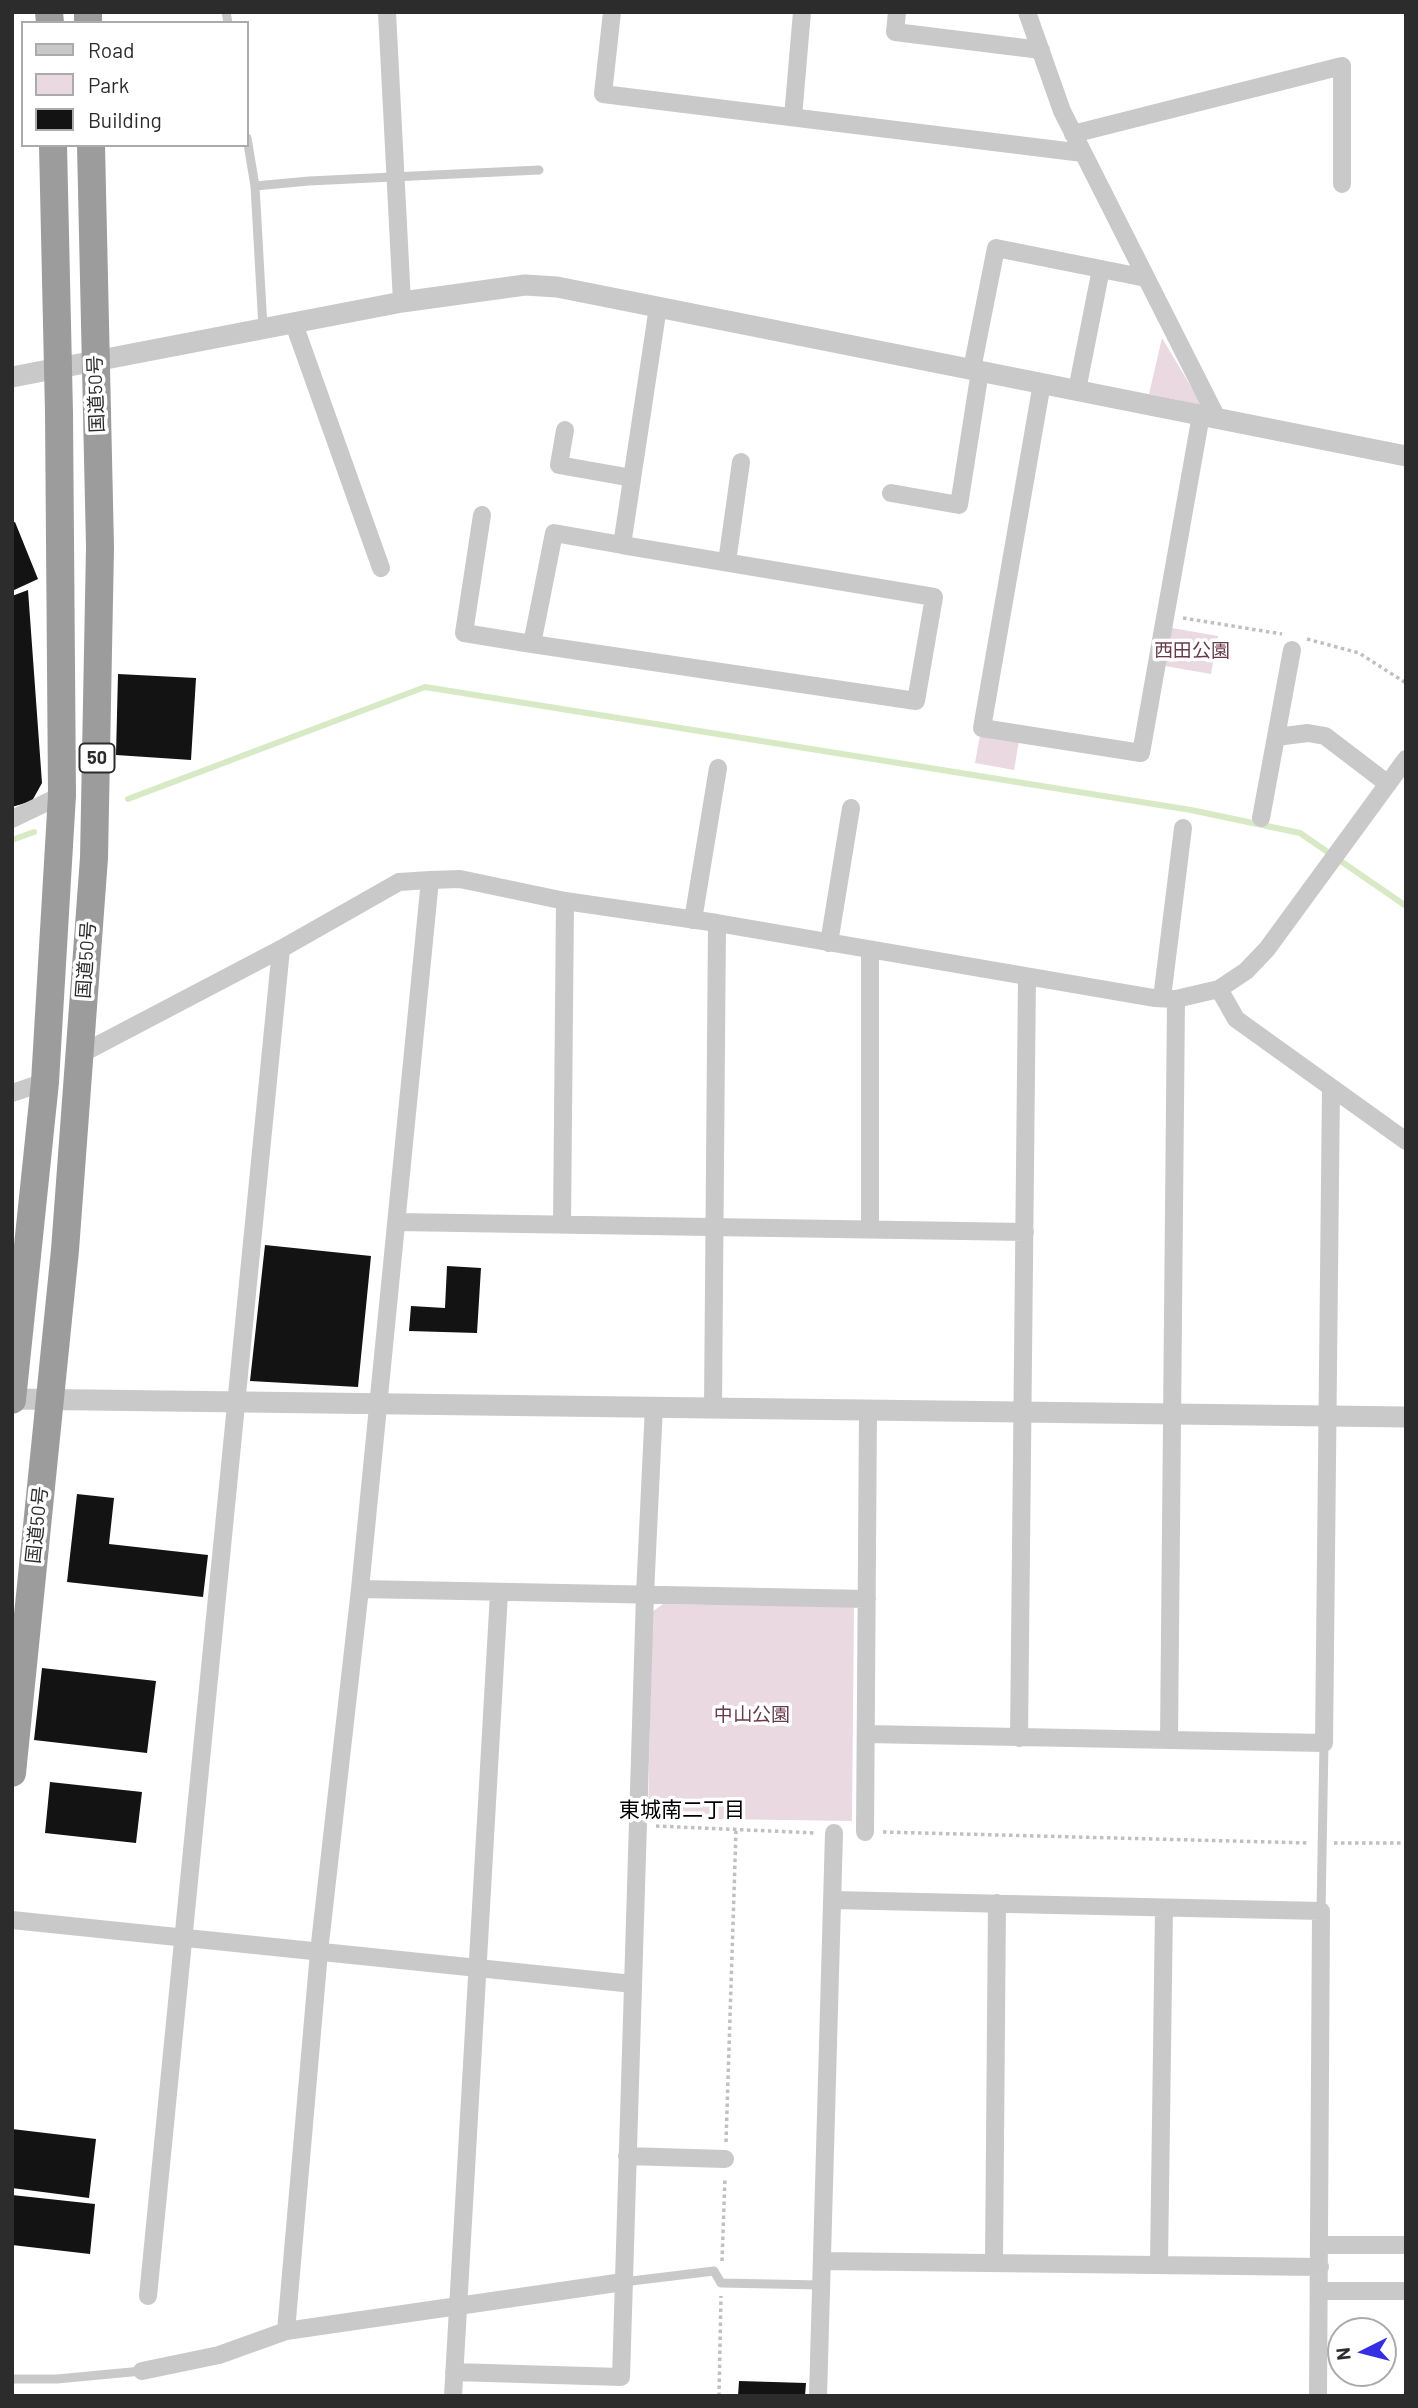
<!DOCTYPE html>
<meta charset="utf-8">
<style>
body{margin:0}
#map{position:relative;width:1418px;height:2408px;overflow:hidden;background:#fff;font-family:Barlow,sans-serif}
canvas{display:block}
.frame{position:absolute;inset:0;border:14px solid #2c2c2c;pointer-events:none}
.legend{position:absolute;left:21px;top:21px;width:228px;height:126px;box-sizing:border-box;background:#fff;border:2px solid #ababab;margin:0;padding:9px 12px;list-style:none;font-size:21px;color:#2c2c2c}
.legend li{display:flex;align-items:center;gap:14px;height:35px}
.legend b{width:35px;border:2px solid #ababab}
.north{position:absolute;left:1327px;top:2317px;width:70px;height:70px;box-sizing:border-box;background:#fff;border:2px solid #ababab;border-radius:50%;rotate:264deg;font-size:19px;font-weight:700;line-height:28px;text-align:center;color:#2c2c2c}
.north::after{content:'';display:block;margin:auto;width:24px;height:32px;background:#352ee3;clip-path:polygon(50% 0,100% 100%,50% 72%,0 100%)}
</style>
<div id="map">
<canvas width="1418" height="2408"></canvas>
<div class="frame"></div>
<ul class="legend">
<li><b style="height:9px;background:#c9c9c9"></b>Road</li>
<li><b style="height:19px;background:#ead9e0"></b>Park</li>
<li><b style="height:19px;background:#131313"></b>Building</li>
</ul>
<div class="north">N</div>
</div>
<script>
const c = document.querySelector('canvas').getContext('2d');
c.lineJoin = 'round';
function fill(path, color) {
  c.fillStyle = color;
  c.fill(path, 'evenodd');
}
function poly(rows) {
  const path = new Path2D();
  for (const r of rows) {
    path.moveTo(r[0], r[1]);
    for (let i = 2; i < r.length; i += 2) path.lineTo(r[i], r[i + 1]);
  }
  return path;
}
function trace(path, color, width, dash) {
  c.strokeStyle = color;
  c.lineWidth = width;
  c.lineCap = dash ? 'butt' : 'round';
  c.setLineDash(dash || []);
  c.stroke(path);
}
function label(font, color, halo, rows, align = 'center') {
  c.font = font + ' Barlow,"Noto Sans JP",sans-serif';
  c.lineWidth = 7;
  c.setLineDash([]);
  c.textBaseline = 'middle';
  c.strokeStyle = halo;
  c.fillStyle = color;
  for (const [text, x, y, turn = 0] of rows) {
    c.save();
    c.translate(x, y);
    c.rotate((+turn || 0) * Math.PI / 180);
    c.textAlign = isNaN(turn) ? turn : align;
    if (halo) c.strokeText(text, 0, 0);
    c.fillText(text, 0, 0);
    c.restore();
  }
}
fill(poly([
 [1162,338,1202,405,1149,394],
 [1172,628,1218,636,1211,674,1165,666],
 [980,735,1019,741,1014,770,975,763],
 [663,1604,854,1607,852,1821,648,1818,652,1612]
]), '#ead9e0');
trace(poly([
 [128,799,425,687,1191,810,1300,833,1406,906],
 [12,840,34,832]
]), '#d7eac5', 6);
fill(poly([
 [15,522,38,579,12,591,12,523],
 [28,590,42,783,32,801,12,807,12,596],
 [118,674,196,678,191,760,116,755],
 [265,1245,371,1256,358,1387,250,1381],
 [447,1266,481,1268,477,1333,409,1331,411,1306,445,1308],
 [77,1494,114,1498,109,1544,208,1555,203,1597,67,1582],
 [42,1668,156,1681,147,1753,34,1740],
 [50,1782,142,1792,136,1843,45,1833],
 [12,2129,96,2139,89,2198,12,2188],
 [12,2195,95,2204,90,2254,12,2245],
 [739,2381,806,2383,805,2396,738,2396]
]), '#131313');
trace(poly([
 [1183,618,1282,634],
 [1307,639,1359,653,1406,683],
 [656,1826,816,1833],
 [883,1832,1309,1843],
 [1334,1843,1406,1843],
 [726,2142,736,1831],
 [722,2261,725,2177],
 [719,2396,721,2296]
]), '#c0c0c0', 3.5, [3.5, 3.5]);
trace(poly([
 [226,12,228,23],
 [247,138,255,186,263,328],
 [255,186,309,181,539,170],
 [1321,1911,1324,1743],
 [623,2282,714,2271,721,2283,821,2285],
 [12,2379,57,2379,142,2371]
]), '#c9c9c9', 9);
trace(poly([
 [387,12,402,302],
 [612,12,603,94,1083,153],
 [897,12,895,32,1041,50],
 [1027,12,1062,111,1217,418],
 [793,117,802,12],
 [1073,134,1342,66,1342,184],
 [294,324,381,568],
 [972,369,996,248,1146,278],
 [1042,383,982,728,1141,753,1201,415],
 [1077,390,1101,269],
 [565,430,559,465,632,478],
 [891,493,959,505,980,371],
 [482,515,464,633,532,644],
 [622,545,934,597,916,701,532,644,554,533,622,545,658,307],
 [727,562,741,462],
 [1276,737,1308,733,1325,736,1388,784],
 [1261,818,1292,650],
 [12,819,62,795],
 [693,920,718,768],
 [829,943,851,808],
 [870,950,870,1228],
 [1219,989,1236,1019,1406,1141],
 [1162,998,1183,828],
 [79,1055,281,949,399,882,430,880,460,879,565,901,717,923,1154,998,1176,999,1219,989,1246,971,1267,949,1406,759],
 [12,1093,45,1082],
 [397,1222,1025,1232],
 [562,1224,565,901],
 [713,1407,717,923],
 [360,1589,867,1599],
 [866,1734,1324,1743,1331,1087],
 [1019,1738,1027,977],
 [1169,1739,1176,999],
 [865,1832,868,1410],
 [833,1900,1321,1911,1318,2396],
 [12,1920,633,1984],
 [627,2156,725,2159],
 [1319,2245,1406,2245],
 [822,2261,1320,2267],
 [994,2262,997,1903],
 [1159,2263,1164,1908],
 [1319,2291,1406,2291],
 [148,2296,281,949],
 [286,2331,319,1952,360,1589,430,880],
 [142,2371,219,2355,286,2331,623,2282],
 [454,2372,621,2377,645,1594,654,1406],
 [453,2396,499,1593],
 [818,2396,834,1833]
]), '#c9c9c9', 18);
trace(poly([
 [12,377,402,302,525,285,557,287,1406,456],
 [12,1399,1406,1417]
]), '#c9c9c9', 21);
trace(poly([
 [49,12,50,23],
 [88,12,88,23],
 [12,1400,45,1082,62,795,59,413,53,145],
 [12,1773,65,1250,94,858,100,547,91,145]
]), '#9c9c9c', 28);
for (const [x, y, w] of [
 [97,758,35]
]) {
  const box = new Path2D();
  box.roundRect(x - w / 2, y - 14.5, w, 29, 5);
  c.fillStyle = '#fff';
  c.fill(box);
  trace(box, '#2c2c2c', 2);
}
label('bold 18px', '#2c2c2c', null, [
 ["50",97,758]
]);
label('19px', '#2c2c2c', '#fff', [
 ["国道50号",96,394,-92],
 ["国道50号",86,960,-86],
 ["国道50号",37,1525,-84]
]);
label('19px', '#673a4a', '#fff', [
 ["西田公園",1192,651],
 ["中山公園",752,1715]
]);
label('21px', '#000', '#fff', [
 ["東城南二丁目",682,1810]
]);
</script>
